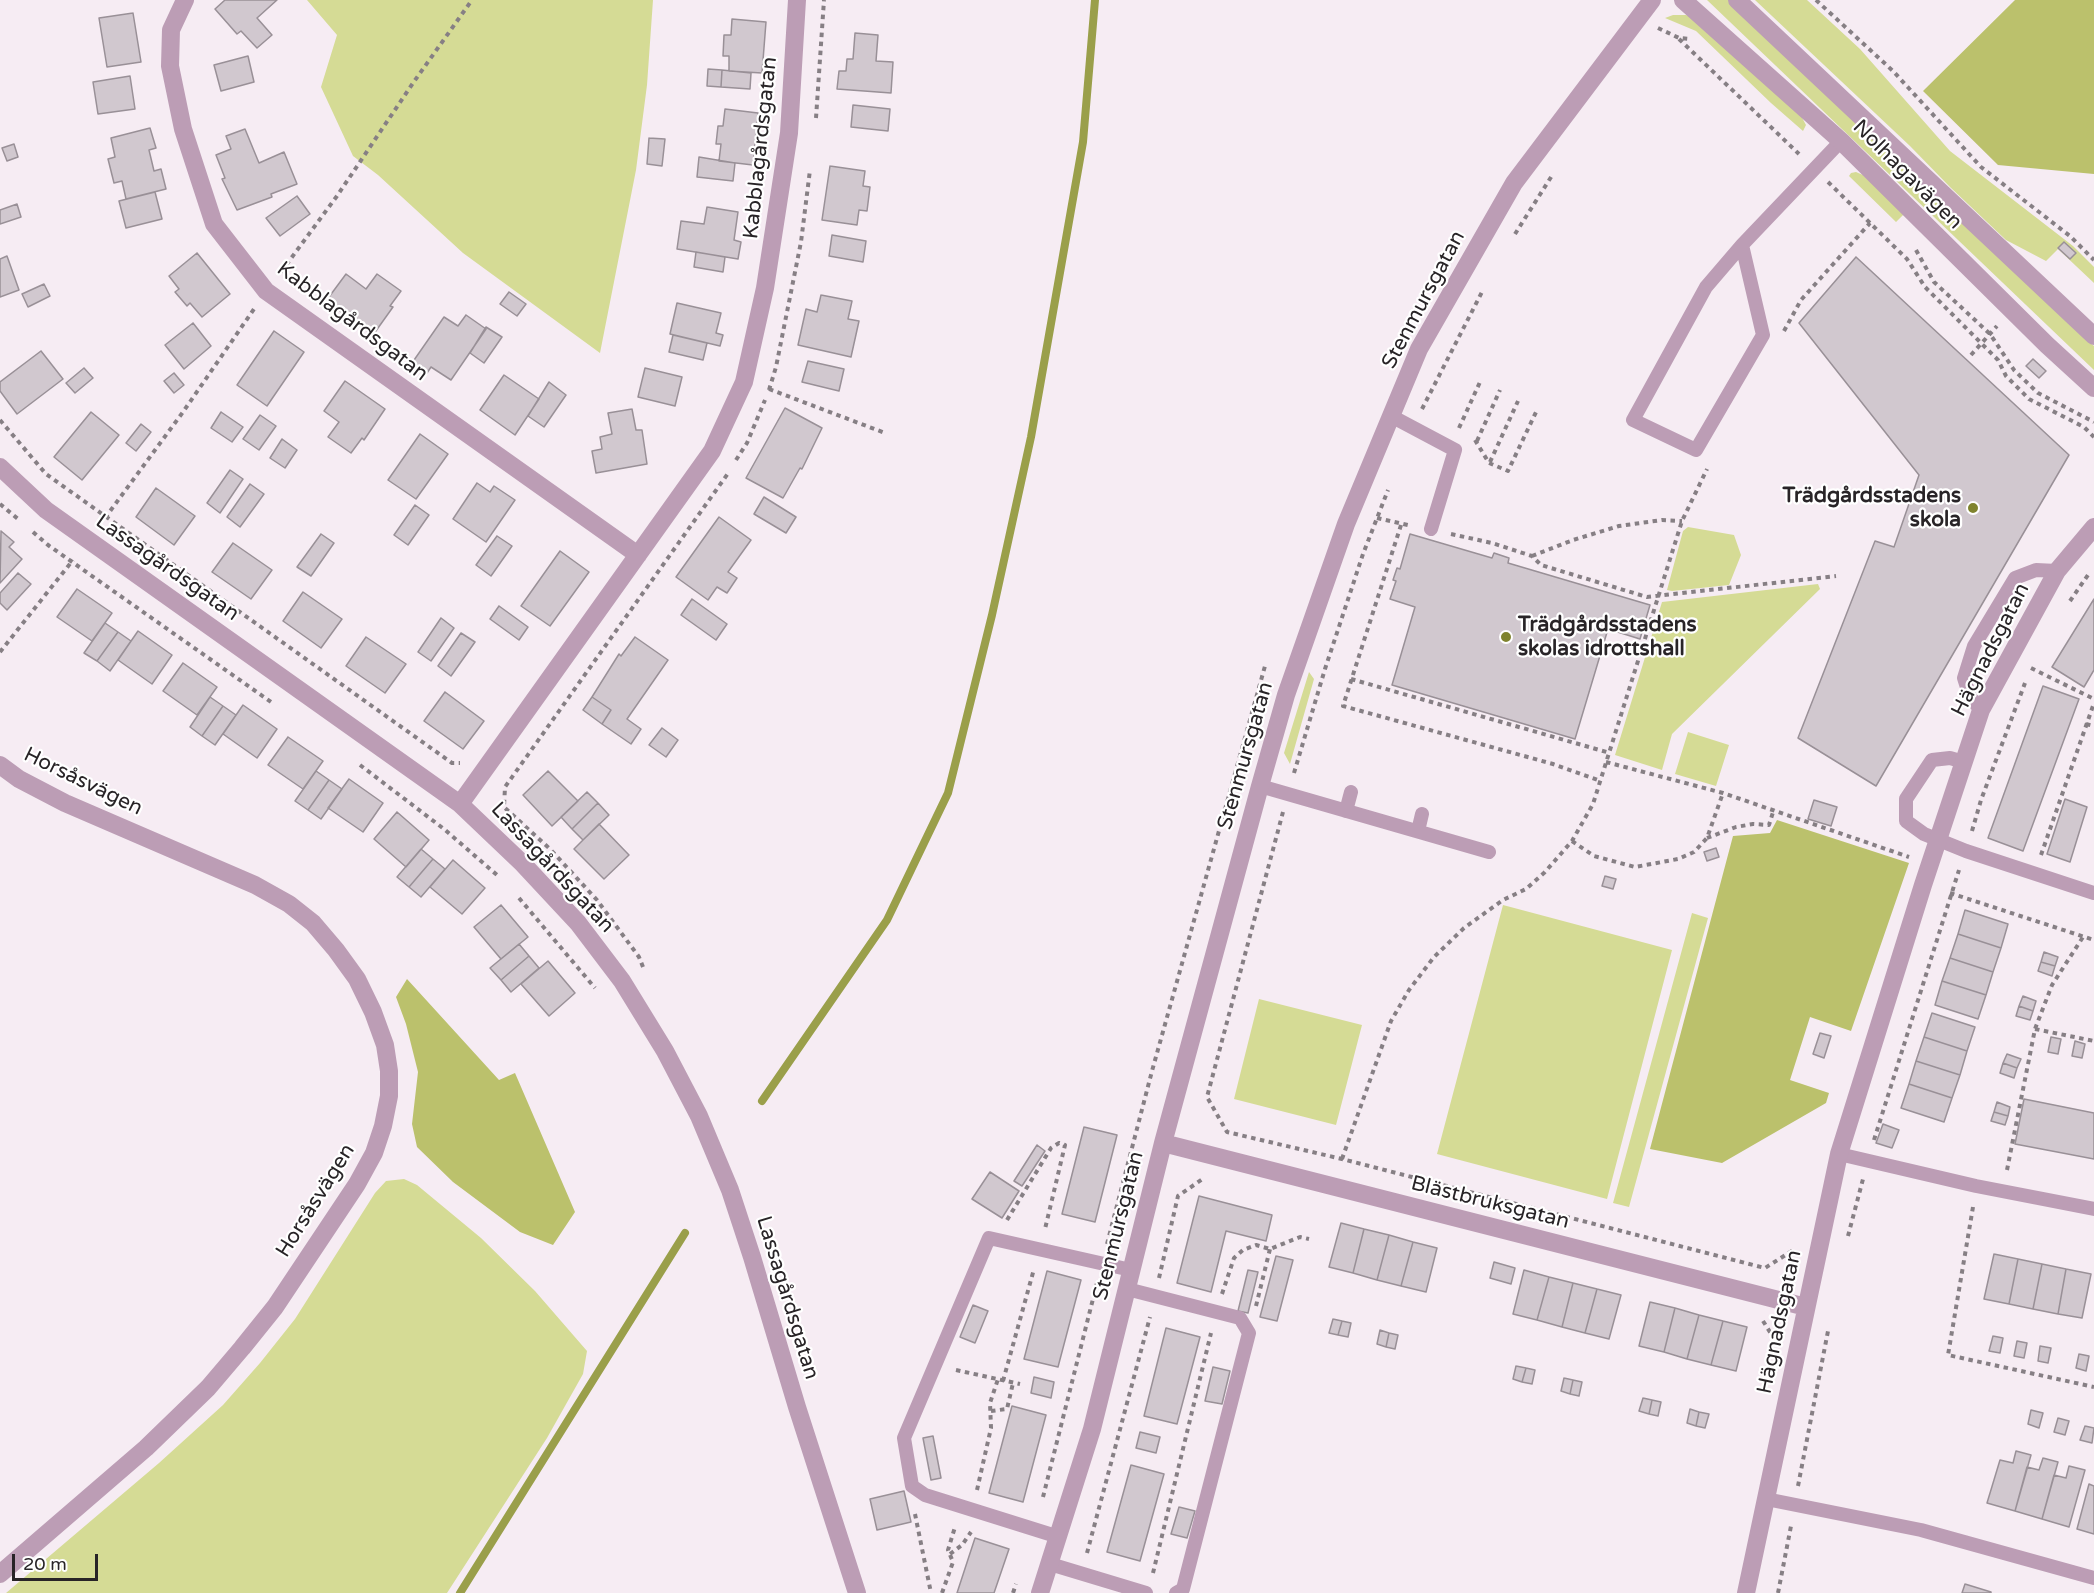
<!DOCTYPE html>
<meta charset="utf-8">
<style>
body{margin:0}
#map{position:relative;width:2094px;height:1593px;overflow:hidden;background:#f6ecf3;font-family:"Varela Round",sans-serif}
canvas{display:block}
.scale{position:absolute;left:12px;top:1554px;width:86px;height:27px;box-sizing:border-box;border:3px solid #282427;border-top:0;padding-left:8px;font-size:18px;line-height:21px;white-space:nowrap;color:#282427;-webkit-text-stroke:4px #fff;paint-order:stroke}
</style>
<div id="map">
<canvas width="2094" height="1593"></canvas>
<div class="scale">20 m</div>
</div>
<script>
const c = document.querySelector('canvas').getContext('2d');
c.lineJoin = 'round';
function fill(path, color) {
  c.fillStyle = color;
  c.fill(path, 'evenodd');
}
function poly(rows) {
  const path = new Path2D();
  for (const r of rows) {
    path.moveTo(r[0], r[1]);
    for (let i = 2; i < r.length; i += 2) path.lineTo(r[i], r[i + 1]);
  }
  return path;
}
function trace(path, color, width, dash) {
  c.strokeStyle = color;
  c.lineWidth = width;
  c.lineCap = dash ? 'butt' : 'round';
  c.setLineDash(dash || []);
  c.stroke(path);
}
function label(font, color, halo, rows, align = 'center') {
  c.font = font + ' "Varela Round",sans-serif';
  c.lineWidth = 4.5;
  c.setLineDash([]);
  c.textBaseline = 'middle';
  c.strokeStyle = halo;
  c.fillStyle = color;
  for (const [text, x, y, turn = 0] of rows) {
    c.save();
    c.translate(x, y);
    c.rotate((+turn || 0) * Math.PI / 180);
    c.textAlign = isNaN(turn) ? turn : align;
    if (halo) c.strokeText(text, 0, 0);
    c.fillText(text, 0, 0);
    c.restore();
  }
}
fill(poly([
 [307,0,653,0,647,85,636,170,600,353,463,253,378,175,353,156,321,87,337,35],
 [1707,0,1729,0,2094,346,2094,370],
 [1755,0,1807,0,1860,49,1950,151,2073,246,2094,267,2094,283,2058,249,2046,261,2006,240,1950,187,1910,146],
 [1673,15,1686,15,1698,20,1799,112,1806,125,1803,131,1771,103,1696,31,1665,18],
 [1856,172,1863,175,1905,213,1896,222,1849,176,1851,173],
 [1688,527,1734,535,1741,555,1729,585,1672,591,1667,590,1683,531],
 [1818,584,1820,589,1672,734,1662,770,1615,755,1662,602],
 [1309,672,1314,679,1290,764,1284,753],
 [1688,732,1729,745,1716,786,1675,774],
 [1503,905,1672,950,1607,1199,1437,1154],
 [1692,913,1708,918,1629,1207,1613,1203],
 [1259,999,1362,1025,1336,1125,1234,1099],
 [404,1179,417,1185,481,1238,535,1291,587,1351,583,1374,547,1438,447,1593,6,1593,159,1463,223,1405,260,1363,295,1319,375,1193,386,1181]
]), '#d5db95');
fill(poly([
 [2015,0,2094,0,2094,174,1998,165,1923,91],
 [1777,820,1909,863,1851,1031,1810,1017,1790,1080,1829,1093,1826,1103,1722,1163,1650,1149,1733,836,1770,833],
 [407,979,499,1080,515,1073,575,1212,553,1245,520,1232,453,1182,417,1147,412,1124,418,1072,406,1024,396,997]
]), '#bbc16c');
trace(poly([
 [762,1101,887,920,948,793,992,615,1031,437,1083,142,1095,0],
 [460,1593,685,1233]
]), '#9a9f4a', 8);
const building = poly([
 [225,0,277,0,257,18,272,35,257,48,241,31,237,34,215,9,225,0],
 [133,13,141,62,107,67,99,18,133,13],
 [732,19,766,22,762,73,729,71,729,56,723,56,724,35,731,35,732,19],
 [855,33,878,35,876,61,893,62,891,93,837,89,839,71,846,71,847,59,853,59,855,33],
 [248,56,254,82,221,91,214,65,248,56],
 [708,69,722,70,721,87,707,86,708,69],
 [722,70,751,73,750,89,721,87,722,70],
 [130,76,135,109,98,114,93,82,130,76],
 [853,105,890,109,888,131,851,127,853,105],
 [725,109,758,113,753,165,719,161,721,144,716,144,718,126,723,126,725,109],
 [150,128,156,148,149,150,154,171,161,169,166,189,126,199,122,181,114,183,108,159,115,157,111,138,150,128],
 [245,129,259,163,284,152,297,184,271,194,272,197,237,210,222,179,225,178,216,155,231,149,226,136,245,129],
 [649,138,665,139,662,166,647,164,649,138],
 [14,144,18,157,7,161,2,148,14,144],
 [699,157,735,163,733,181,697,177,699,157],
 [830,166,865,171,863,186,870,187,867,211,859,210,857,225,822,220,830,166],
 [155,192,162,219,126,228,119,201,155,192],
 [297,196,310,214,280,236,266,218,297,196],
 [17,204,21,217,0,224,0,210,17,204],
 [707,207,738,212,734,240,741,242,738,259,677,249,681,221,704,224,707,207],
 [832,235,866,241,863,262,829,256,832,235],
 [2064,242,2076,253,2070,259,2058,248,2064,242],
 [696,252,725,257,723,272,694,267,696,252],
 [197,253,230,294,202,317,190,303,187,306,175,292,179,289,169,276,197,253],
 [7,256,19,290,0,297,0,259,7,256],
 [1856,257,2069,455,1876,786,1798,738,1875,541,1894,547,1919,475,1799,323,1856,257],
 [346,274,366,289,377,274,401,291,390,306,393,307,373,335,326,301,346,274],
 [44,284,50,296,28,307,22,294,44,284],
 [509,292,526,304,517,316,500,304,509,292],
 [821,295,852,301,848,319,859,321,851,357,798,345,806,309,817,312,821,295],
 [677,303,721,313,716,333,723,335,720,346,670,334,677,303],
 [466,315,486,329,451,380,431,367,427,373,412,363,444,317,458,326,466,315],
 [193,323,211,346,184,369,165,345,193,323],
 [486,327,502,337,484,363,470,353,486,327],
 [274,331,304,352,267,406,237,385,274,331],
 [673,335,707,343,703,360,669,352,673,335],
 [41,351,63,379,17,414,0,391,0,382,41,351],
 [2033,359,2046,371,2039,378,2026,366,2033,359],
 [808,361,844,369,839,391,802,382,808,361],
 [84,368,93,378,75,393,66,383,84,368],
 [645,368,682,377,675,406,638,397,645,368],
 [174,373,184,385,174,393,164,381,174,373],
 [504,375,539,399,515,435,480,410,504,375],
 [345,381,385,409,364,440,362,438,351,453,328,437,339,422,324,411,345,381],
 [549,382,566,395,544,427,528,416,549,382],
 [785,408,822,428,802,469,800,468,783,498,746,478,785,408],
 [632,409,636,430,642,430,647,464,596,473,592,451,602,449,600,437,612,434,608,413,632,409],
 [91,412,119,435,82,480,54,457,91,412],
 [221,412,243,427,232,442,211,428,221,412],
 [260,415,276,426,259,450,243,439,260,415],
 [141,424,151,432,136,451,126,443,141,424],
 [420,434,448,454,416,499,388,480,420,434],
 [282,439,297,450,285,468,270,458,282,439],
 [230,470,243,479,220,513,207,503,230,470],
 [477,483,490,492,494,486,515,500,486,542,453,519,477,483],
 [250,484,264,494,240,527,227,517,250,484],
 [156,488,195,516,174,545,136,517,156,488],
 [764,497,796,517,786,533,754,514,764,497],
 [415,505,429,515,408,545,394,535,415,505],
 [719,517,751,540,728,572,737,578,727,593,717,587,708,600,676,577,719,517],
 [1,531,14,542,9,547,22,559,0,583,1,531],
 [321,534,334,543,311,576,297,567,321,534],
 [1410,534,1492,558,1494,553,1509,558,1508,563,1650,605,1640,639,1608,629,1575,739,1392,685,1415,607,1390,599,1396,581,1393,580,1397,568,1400,569,1410,534],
 [497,536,512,546,491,576,476,565,497,536],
 [233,543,272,570,251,599,212,572,233,543],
 [560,551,589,572,550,626,521,606,560,551],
 [18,573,31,584,7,610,0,603,0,593,18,573],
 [77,589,112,613,92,641,57,617,77,589],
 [303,592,342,619,321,648,283,621,303,592],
 [692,599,727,624,716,640,681,615,692,599],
 [2094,599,2094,670,2084,687,2052,667,2094,599],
 [499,606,528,627,519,640,490,619,499,606],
 [441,618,454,628,431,661,418,652,441,618],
 [105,623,118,632,97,661,84,653,105,623],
 [138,631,172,655,152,684,118,660,138,631],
 [118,632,131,641,110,671,97,661,118,632],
 [461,633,475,642,451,676,438,666,461,633],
 [366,637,406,664,385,693,346,666,366,637],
 [635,637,668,660,627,719,641,729,631,744,602,724,611,710,592,697,619,654,621,656,635,637],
 [183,663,217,687,197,715,163,691,183,663],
 [2043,686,2079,699,2023,851,1988,838,2043,686],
 [445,692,484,721,463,749,424,721,445,692],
 [210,697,223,706,202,736,190,727,210,697],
 [592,697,611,710,602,724,583,710,592,697],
 [243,705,277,729,257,758,223,734,243,705],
 [223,706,236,715,215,745,202,736,223,706],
 [662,728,678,740,666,757,649,745,662,728],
 [288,737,323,761,303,789,268,765,288,737],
 [316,771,329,780,308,810,295,801,316,771],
 [548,771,578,801,552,826,523,795,548,771],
 [349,779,383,803,363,832,328,808,349,779],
 [329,780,342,789,321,819,308,810,329,780],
 [587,792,598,803,572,829,561,817,587,792],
 [2065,799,2087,807,2070,862,2047,854,2065,799],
 [1814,800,1837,807,1831,826,1808,819,1814,800],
 [598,803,609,815,583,840,572,829,598,803],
 [397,812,429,840,406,867,374,839,397,812],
 [599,824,629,855,604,879,574,849,599,824],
 [1716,848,1719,857,1707,861,1704,852,1716,848],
 [421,849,433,859,409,887,397,877,421,849],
 [433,859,445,869,421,897,409,887,433,859],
 [453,860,485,888,462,914,430,887,453,860],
 [1605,876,1616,879,1613,889,1602,886,1605,876],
 [501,905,528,937,501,959,474,927,501,905],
 [1965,910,2008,924,2001,948,1958,934,1965,910],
 [1958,934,2001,948,1993,972,1950,958,1958,934],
 [519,944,529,956,501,980,490,968,519,944],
 [2044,952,2058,957,2055,966,2041,962,2044,952],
 [529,956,539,968,511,992,501,980,529,956],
 [1950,958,1993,972,1986,995,1942,981,1950,958],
 [548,961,575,993,549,1016,521,984,548,961],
 [2041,962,2055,966,2052,976,2038,971,2041,962],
 [1942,981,1986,995,1978,1019,1935,1005,1942,981],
 [2023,996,2036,1001,2033,1011,2019,1006,2023,996],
 [2019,1006,2033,1011,2030,1020,2016,1016,2019,1006],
 [1932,1013,1975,1027,1967,1051,1924,1037,1932,1013],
 [1820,1033,1831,1036,1824,1058,1813,1054,1820,1033],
 [1924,1037,1967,1051,1960,1075,1916,1061,1924,1037],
 [2051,1037,2061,1039,2058,1054,2048,1052,2051,1037],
 [2075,1041,2085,1044,2082,1058,2072,1056,2075,1041],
 [2007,1054,2021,1059,2017,1068,2003,1063,2007,1054],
 [1916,1061,1960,1075,1952,1098,1909,1084,1916,1061],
 [2003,1063,2017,1068,2014,1078,2000,1073,2003,1063],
 [1909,1084,1952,1098,1944,1122,1901,1108,1909,1084],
 [2024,1099,2094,1113,2094,1159,2015,1144,2024,1099],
 [1997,1102,2010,1107,2008,1116,1994,1112,1997,1102],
 [1994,1112,2008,1116,2005,1125,1991,1121,1994,1112],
 [1883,1124,1899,1130,1892,1148,1876,1143,1883,1124],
 [1084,1127,1117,1135,1095,1222,1062,1214,1084,1127],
 [1037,1145,1045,1151,1022,1186,1014,1181,1037,1145],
 [990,1172,1019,1191,1002,1218,972,1199,990,1172],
 [1199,1196,1272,1215,1266,1241,1226,1231,1211,1292,1177,1283,1199,1196],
 [1341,1223,1364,1229,1353,1273,1329,1267,1341,1223],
 [1364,1229,1389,1235,1377,1280,1353,1273,1364,1229],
 [1389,1235,1413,1242,1401,1286,1377,1280,1389,1235],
 [1413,1242,1437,1248,1426,1292,1401,1286,1413,1242],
 [1994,1254,2018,1259,2009,1304,1984,1299,1994,1254],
 [1276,1256,1293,1260,1277,1321,1260,1317,1276,1256],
 [2018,1259,2042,1264,2033,1309,2009,1304,2018,1259],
 [1494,1262,1515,1268,1511,1284,1490,1278,1494,1262],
 [2042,1264,2066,1269,2058,1314,2033,1309,2042,1264],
 [2066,1269,2091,1274,2082,1318,2058,1314,2066,1269],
 [1248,1270,1258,1272,1248,1313,1238,1311,1248,1270],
 [1524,1270,1549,1277,1537,1320,1513,1314,1524,1270],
 [1047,1271,1081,1280,1058,1367,1024,1359,1047,1271],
 [1549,1277,1573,1283,1562,1327,1537,1320,1549,1277],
 [1573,1283,1597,1289,1585,1333,1562,1327,1573,1283],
 [1597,1289,1621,1295,1609,1339,1585,1333,1597,1289],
 [1650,1302,1675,1308,1664,1352,1639,1346,1650,1302],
 [973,1305,988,1311,975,1343,960,1337,973,1305],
 [1675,1308,1699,1315,1687,1359,1664,1352,1675,1308],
 [1699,1315,1723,1321,1711,1365,1687,1359,1699,1315],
 [1333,1319,1342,1321,1338,1335,1329,1333,1333,1319],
 [1342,1321,1351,1323,1348,1337,1338,1335,1342,1321],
 [1723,1321,1747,1327,1736,1371,1711,1365,1723,1321],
 [1166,1328,1200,1337,1177,1424,1144,1416,1166,1328],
 [1380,1330,1389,1333,1386,1347,1377,1344,1380,1330],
 [1389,1333,1398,1335,1395,1349,1386,1347,1389,1333],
 [1993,1336,2003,1338,2000,1353,1989,1351,1993,1336],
 [2017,1341,2027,1343,2024,1358,2014,1356,2017,1341],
 [2040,1346,2051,1348,2048,1363,2038,1361,2040,1346],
 [2079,1354,2089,1356,2086,1371,2076,1368,2079,1354],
 [1516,1366,1526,1368,1522,1382,1513,1379,1516,1366],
 [1213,1367,1230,1371,1222,1404,1205,1401,1213,1367],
 [1526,1368,1535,1370,1532,1384,1522,1382,1526,1368],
 [1034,1377,1054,1382,1051,1398,1031,1393,1034,1377],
 [1564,1378,1573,1380,1570,1394,1561,1391,1564,1378],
 [1573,1380,1582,1382,1579,1396,1570,1394,1573,1380],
 [1643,1398,1652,1400,1649,1414,1639,1411,1643,1398],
 [1652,1400,1661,1402,1658,1416,1649,1414,1652,1400],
 [1012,1406,1046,1415,1023,1502,989,1493,1012,1406],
 [1690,1409,1699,1412,1696,1426,1687,1423,1690,1409],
 [2031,1410,2043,1413,2039,1428,2028,1424,2031,1410],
 [1699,1412,1709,1414,1705,1428,1696,1426,1699,1412],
 [2058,1418,2069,1421,2065,1435,2054,1432,2058,1418],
 [2085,1426,2094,1428,2092,1443,2080,1440,2085,1426],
 [1140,1432,1160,1437,1156,1453,1136,1448,1140,1432],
 [933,1436,941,1478,931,1480,923,1438,933,1436],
 [2016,1451,2031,1455,2015,1511,1987,1503,2000,1460,2013,1463,2016,1451],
 [2043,1458,2058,1462,2042,1519,2015,1511,2027,1467,2039,1470,2043,1458],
 [1131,1465,1164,1474,1140,1561,1107,1552,1131,1465],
 [2069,1466,2085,1470,2069,1527,2042,1519,2054,1475,2066,1478,2069,1466],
 [2089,1484,2094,1486,2094,1534,2077,1529,2089,1484],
 [904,1491,911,1522,877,1530,870,1499,904,1491],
 [1179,1507,1195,1511,1187,1538,1171,1534,1179,1507],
 [975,1538,1009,1549,994,1593,957,1593,975,1538],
 [1965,1584,1991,1592,1991,1593,1962,1593,1965,1584]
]);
fill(building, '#d1c8cf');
trace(building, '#999097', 1.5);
trace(poly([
 [1816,0,1893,71,1981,167,2070,236,2094,260],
 [1658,28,1679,38,1690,39],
 [1679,39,1799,154],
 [816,118,824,0],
 [1828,182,1907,259,1925,287,1998,360,2006,376,2029,399,2084,427,2094,437],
 [1515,234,1553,174],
 [1916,250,1934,282,1990,334,2014,370,2038,393,2094,422],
 [281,272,337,196,413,83,472,0],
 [1784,331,1801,300,1870,223],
 [1971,355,1997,326],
 [769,389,885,433],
 [769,390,776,367,801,242,810,170],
 [1422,409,1483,290],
 [0,420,46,474,452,763,460,763],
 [1459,428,1480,382],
 [1475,440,1489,463,1508,471,1537,410],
 [1477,441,1500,390],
 [736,460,747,443,765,400],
 [1490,462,1518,401],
 [0,504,18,519],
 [105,518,183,412,254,309],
 [1377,518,1412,526],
 [1401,525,1343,706,1553,764,1601,781],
 [33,532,48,545,271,702],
 [1451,534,1492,543,1532,556,1541,565,1647,597,1836,576],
 [1532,556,1573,540,1619,526,1662,520,1682,521],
 [2070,601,2090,572],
 [0,652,73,560],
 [2031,668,2094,699],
 [1351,679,1610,753],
 [2086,724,2094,726],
 [1606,762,1723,793,1909,857],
 [360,765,444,829,497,875],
 [1294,773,1325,669,1363,554,1388,490],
 [1283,812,1207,1097,1227,1132,1342,1159,1765,1268,1795,1249],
 [1972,831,1981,800,2025,683],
 [1707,838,1736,827,1753,824,1769,825,1774,809],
 [1572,841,1594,856,1635,867,1678,859,1694,852,1707,838,1723,793],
 [2041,855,2094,703],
 [1950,893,2094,940],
 [519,898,595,988],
 [643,967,639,957,597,900,550,849,504,807,505,787,729,472],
 [2035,1029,2094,1041],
 [1874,1140,1959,870],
 [1342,1159,1391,1021,1409,990,1434,957,1464,928,1503,900,1526,889,1545,872,1572,841,1593,804,1682,521,1707,469],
 [2007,1170,2035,1029,2052,985,2083,937],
 [1973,1207,1948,1355,2094,1387],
 [1007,1220,1051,1148,1059,1143,1065,1145,1045,1229],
 [1848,1236,1863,1179],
 [1107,1244,1152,1071,1265,666],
 [1159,1278,1178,1196,1204,1178],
 [1222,1294,1234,1258,1243,1250,1256,1245,1270,1249,1300,1237,1309,1239],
 [1256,1306,1270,1249],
 [1763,1321,1775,1340],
 [956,1370,1020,1384],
 [1003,1381,1034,1269],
 [991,1411,1007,1409,1013,1383],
 [1798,1486,1828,1331],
 [977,1490,991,1428,990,1403,998,1379],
 [1043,1497,1097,1283],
 [915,1514,931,1593],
 [1087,1553,1150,1317],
 [950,1554,962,1545,971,1532],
 [1153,1573,1211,1333],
 [942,1593,953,1562,948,1550,955,1527],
 [1013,1593,1016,1584],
 [1778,1593,1791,1526]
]), '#867f84', 4, [4.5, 4.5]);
trace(poly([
 [1742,245,1763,335,1696,450,1633,420,1706,287,1742,245,1841,141],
 [1391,416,1455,450,1431,529],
 [1981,710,1970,697,1964,678,1974,646,2015,578,2036,570,2057,571],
 [1964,762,1950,758,1932,760,1906,799,1906,821,1924,834,1966,851,2094,893],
 [1260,786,1489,852],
 [1346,811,1351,792],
 [1418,831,1422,814],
 [1839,1154,1976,1186,2094,1209],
 [1127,1289,1240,1318,1249,1333,1183,1589,1176,1593],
 [1766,1499,1921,1530,2094,1578],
 [1059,1537,925,1495,912,1486,904,1438,989,1238,1131,1270],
 [1050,1564,1146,1593]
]), '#bc9db5', 14);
trace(poly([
 [185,0,171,30,170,66,183,129,214,224,266,291,638,555],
 [1683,0,1841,141,2047,345,2094,388],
 [1737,0,2094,336],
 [0,467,46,510,460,804,523,864,578,923,622,981,665,1051,699,1116,730,1190,752,1257,797,1407,857,1593],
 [0,765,19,779,65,803,255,885,289,904,313,923,336,950,357,979,373,1012,385,1045,389,1071,389,1096,383,1126,374,1153,357,1184,275,1307,242,1348,208,1388,146,1448,0,1574],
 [460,804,712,451,744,382,765,288,789,133,797,0],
 [1163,1143,1806,1307],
 [1040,1593,1092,1429,1163,1143,1260,786,1286,695,1346,524,1419,349,1514,183,1652,0],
 [1746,1593,1839,1154,1923,885,1981,710,2057,571,2094,527]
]), '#bc9db5', 18);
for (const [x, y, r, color] of [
 [1973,508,6,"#7f832e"],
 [1506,637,6,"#7f832e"]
]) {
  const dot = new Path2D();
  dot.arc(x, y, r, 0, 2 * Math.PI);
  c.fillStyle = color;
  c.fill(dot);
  trace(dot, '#fff', 2);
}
label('21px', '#282427', '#fff', [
 ["Kabblagårdsgatan",761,148,-84],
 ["Nolhagavägen",1907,175,45],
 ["Stenmursgatan",1424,300,-62],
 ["Kabblagårdsgatan",352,322,37],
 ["Lassagårdsgatan",167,568,35],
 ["Hägnadsgatan",1991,650,-63],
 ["Stenmursgatan",1246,756,-74],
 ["Horsåsvägen",83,782,26],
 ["Lassagårdsgatan",552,868,47],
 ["Horsåsvägen",316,1201,-58],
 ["Blästbruksgatan",1490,1203,14],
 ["Stenmursgatan",1119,1226,-76],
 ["Lassagårdsgatan",787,1298,73],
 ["Hägnadsgatan",1780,1322,-78]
]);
label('bold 21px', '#282427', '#fff', [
 ["Trädgårdsstadens",1961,496],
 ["skola",1961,520],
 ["Trädgårdsstadens",1518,625,"left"],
 ["skolas idrottshall",1518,649,"left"]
], 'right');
</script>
